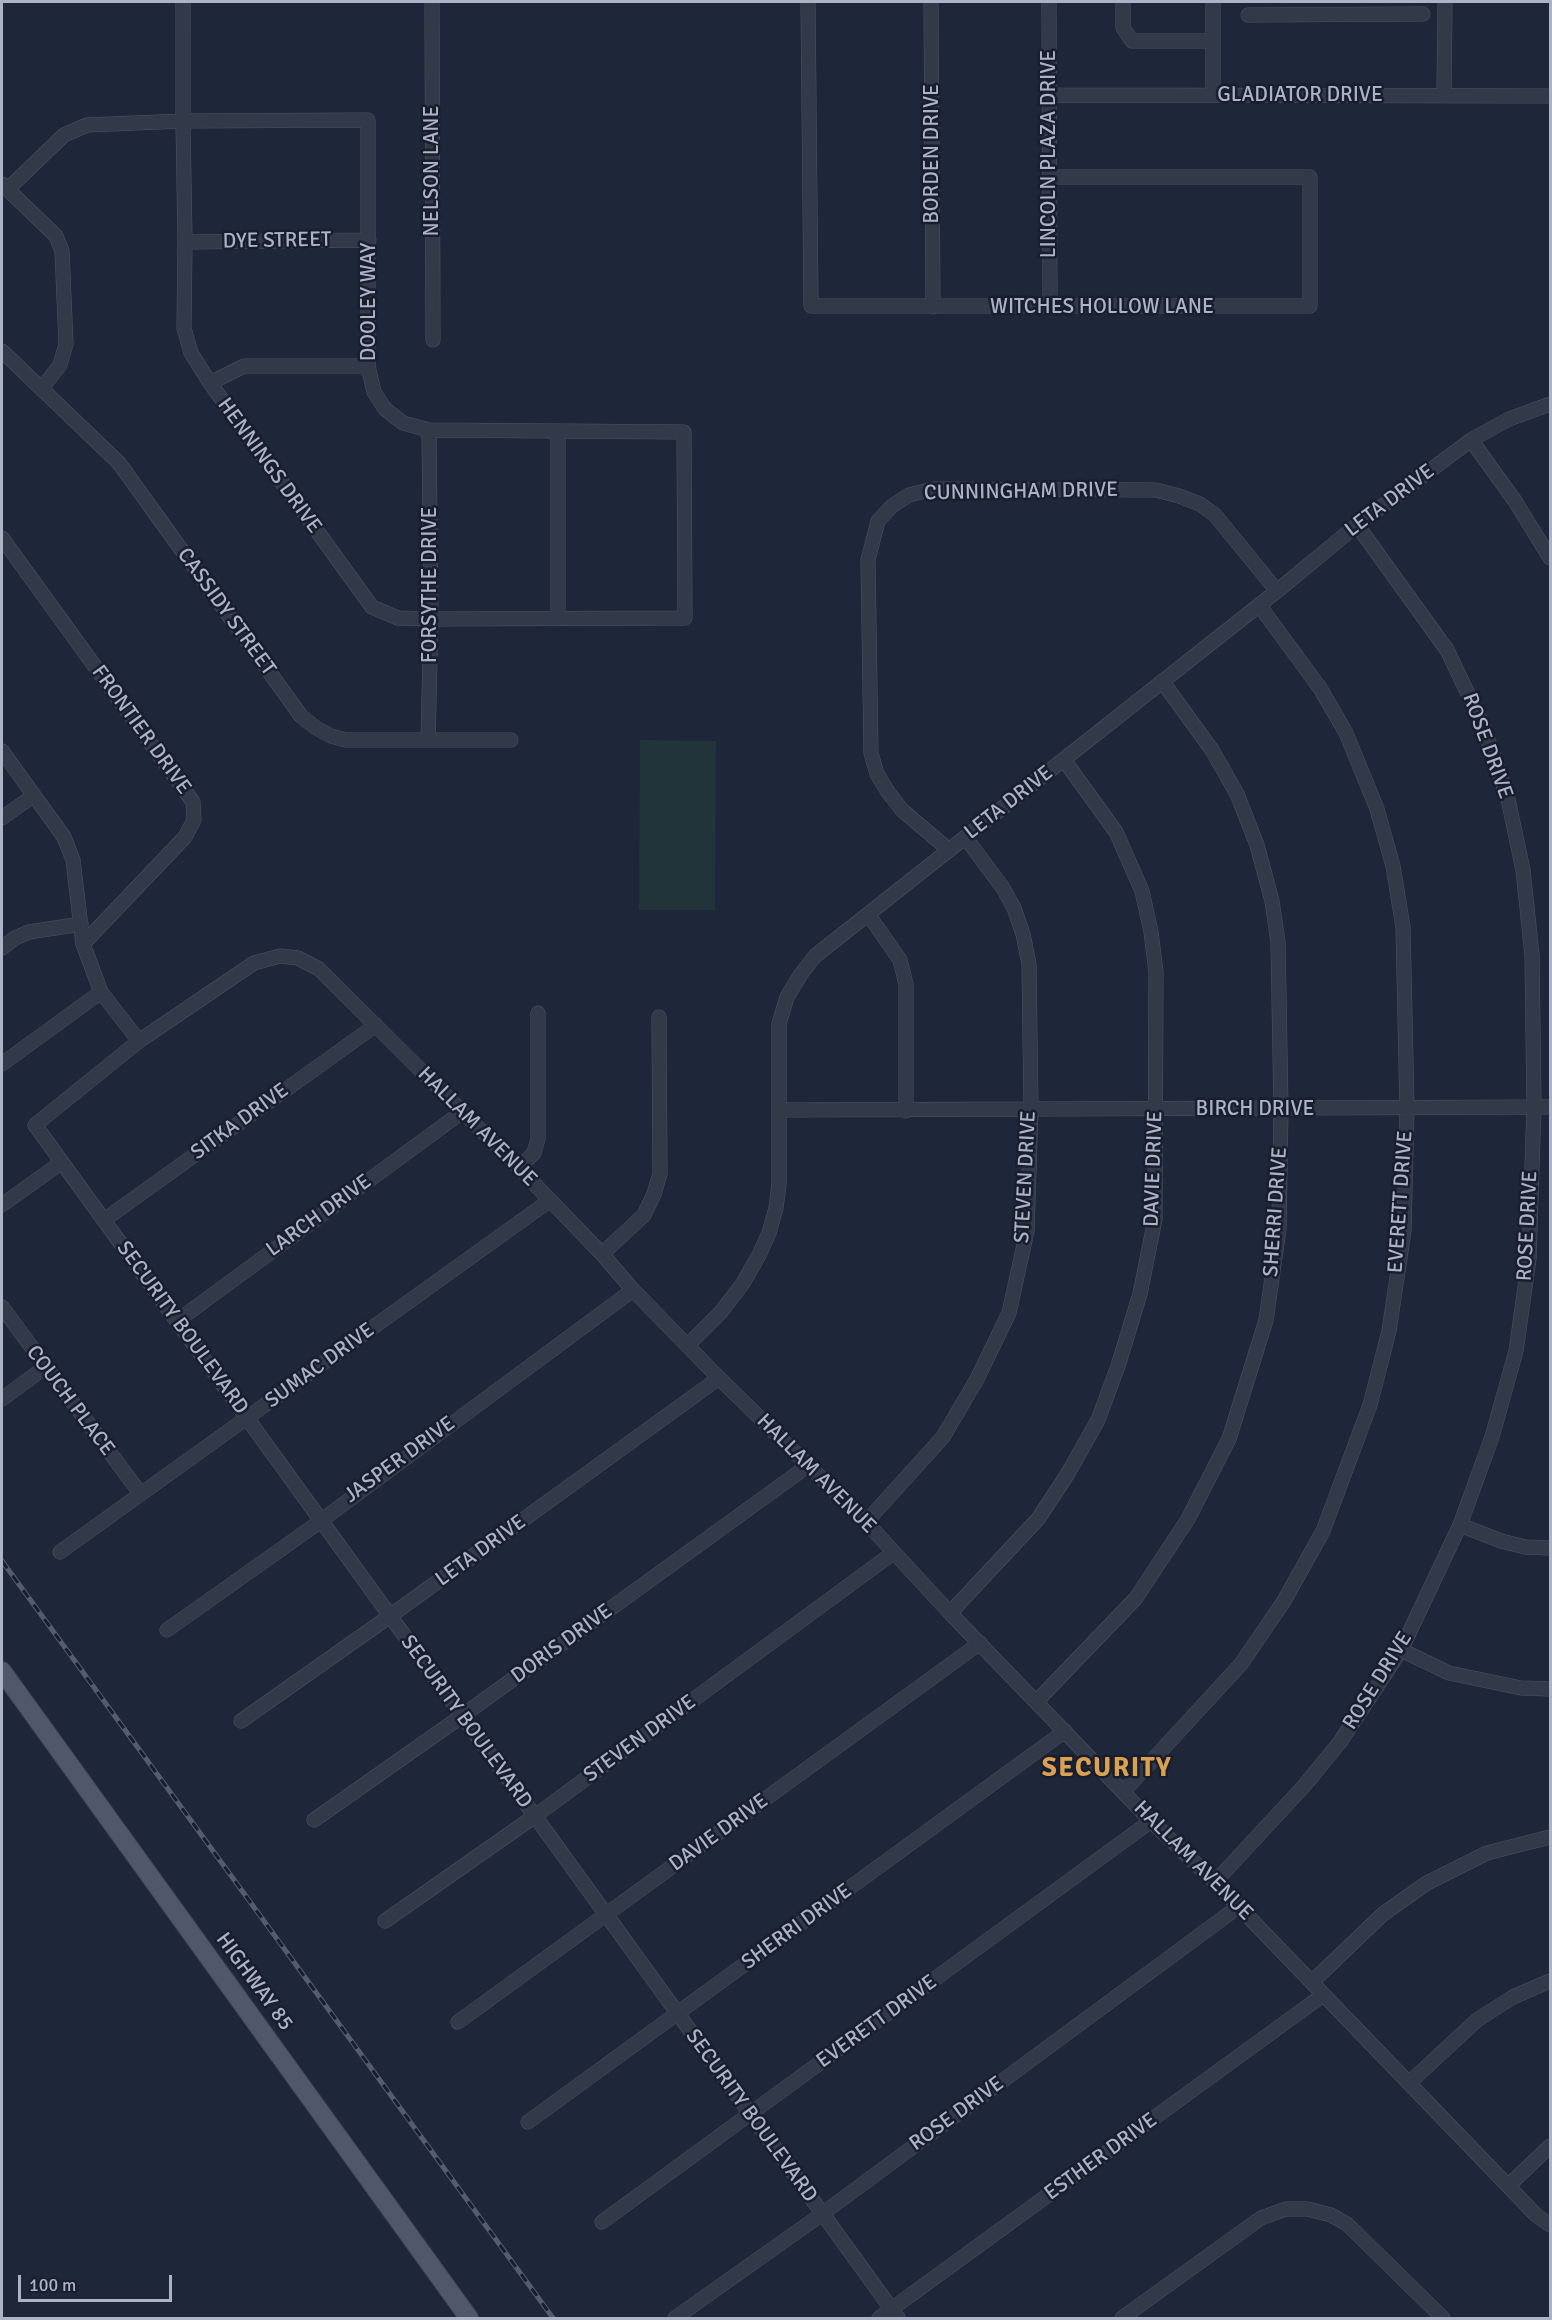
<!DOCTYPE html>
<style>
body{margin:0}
#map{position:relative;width:1552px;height:2320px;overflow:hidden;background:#1e2639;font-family:Signika,sans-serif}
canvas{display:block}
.frame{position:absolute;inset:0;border:3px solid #acb3c6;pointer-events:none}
.scale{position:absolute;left:18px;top:2275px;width:154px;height:27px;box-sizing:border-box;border:3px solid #acb3c6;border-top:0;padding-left:8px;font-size:18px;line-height:21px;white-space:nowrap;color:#acb3c6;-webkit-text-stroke:4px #181e2e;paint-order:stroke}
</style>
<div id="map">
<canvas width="1552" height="2320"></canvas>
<div class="frame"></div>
<div class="scale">100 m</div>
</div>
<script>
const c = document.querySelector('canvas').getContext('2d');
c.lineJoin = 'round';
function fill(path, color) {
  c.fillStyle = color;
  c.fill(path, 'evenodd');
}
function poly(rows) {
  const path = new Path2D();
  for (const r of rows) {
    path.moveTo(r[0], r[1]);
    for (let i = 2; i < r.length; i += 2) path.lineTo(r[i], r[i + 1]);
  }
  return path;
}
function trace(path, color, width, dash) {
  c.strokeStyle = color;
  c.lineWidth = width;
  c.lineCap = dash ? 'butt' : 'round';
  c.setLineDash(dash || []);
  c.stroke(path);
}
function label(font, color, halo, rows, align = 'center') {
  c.font = font + ' Signika,sans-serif';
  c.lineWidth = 5;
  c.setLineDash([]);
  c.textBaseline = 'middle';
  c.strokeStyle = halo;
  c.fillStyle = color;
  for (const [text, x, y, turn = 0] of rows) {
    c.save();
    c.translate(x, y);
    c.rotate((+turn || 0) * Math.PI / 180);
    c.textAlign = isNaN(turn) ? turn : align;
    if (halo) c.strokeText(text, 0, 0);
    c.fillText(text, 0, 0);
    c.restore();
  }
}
fill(poly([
 [640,740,716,741,715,910,639,910]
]), '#20343a');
const minor = poly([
 [432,2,433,340],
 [808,2,811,306,1310,306,1310,177,1050,177],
 [931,2,933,307],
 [1049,2,1050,307],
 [1123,2,1123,28,1132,41,1212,41],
 [1213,2,1213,95],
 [1248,15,1423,14],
 [1049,95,1550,96],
 [1444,95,1445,2],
 [2,184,56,236,62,251,66,344,60,365,42,388],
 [8,189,64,135,87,125,183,121,368,120,368,366,374,392,385,409,403,423,429,430,684,432,685,618,431,619,398,618,372,607,210,383,191,353,184,328,185,242,183,121,183,2],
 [185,242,369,240],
 [2,351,119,463,301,716,316,728,331,736,346,740,511,740],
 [210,383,244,366,368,366],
 [558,432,558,618],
 [1471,440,1515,501,1550,558],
 [2,538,193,802,194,820,185,837,83,944],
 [428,739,431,619,429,430],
 [2,751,64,837,73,860,83,944,101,992,139,1041],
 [2,818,33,796],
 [949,850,902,810,888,792,877,774,871,753,868,560,878,521,892,506,909,495,933,489,1156,490,1179,496,1200,504,1215,515,1277,591],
 [868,914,900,960,906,984,906,1111],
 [2,948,15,938,29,932,81,924],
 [2,1064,101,992],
 [780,1110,1550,1107],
 [519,1168,534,1153,538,1139,538,1013],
 [2,1205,62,1162],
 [104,1220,376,1025],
 [602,1254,644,1215,654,1194,660,1174,659,1017],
 [2,1307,140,1493],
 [177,1321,462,1112],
 [688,1345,721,1312,743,1283,759,1255,769,1233,776,1208,779,1184,779,1024,787,997,801,974,815,956,1277,591,1357,525,1471,440,1509,419,1550,404],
 [2,1399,44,1368],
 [866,1522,943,1437,977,1379,1009,1313,1027,1231,1031,1109,1029,964,1023,934,1014,908,1003,888,965,837],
 [1460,1525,1501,1541,1525,1547,1550,1548],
 [60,1552,549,1201],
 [950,1613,1038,1519,1067,1475,1098,1420,1118,1366,1140,1294,1155,1219,1156,972,1151,932,1142,891,1116,832,1064,760],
 [167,1630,311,1528,633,1290],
 [1401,1650,1449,1673,1521,1688,1550,1689],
 [1037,1701,1136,1598,1188,1519,1229,1439,1266,1320,1279,1229,1281,1109,1278,942,1272,901,1257,845,1237,794,1212,750,1162,681],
 [241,1721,390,1616,719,1378],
 [1124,1791,1241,1664,1284,1601,1323,1531,1370,1405,1389,1331,1404,1231,1407,1108,1403,927,1393,866,1377,809,1346,733,1320,688,1259,605],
 [314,1820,462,1716,809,1465],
 [1215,1882,1304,1786,1340,1742,1401,1650,1460,1525,1492,1437,1516,1351,1529,1259,1534,1106,1532,955,1523,870,1508,799,1483,725,1447,650,1357,525],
 [385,1921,535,1816,893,1553],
 [1312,1982,1383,1914,1427,1883,1487,1853,1550,1837],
 [458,2022,980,1643],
 [1409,2083,1477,2020,1513,1997,1550,1981],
 [528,2122,1065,1731],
 [1508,2186,1550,2146],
 [602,2222,1151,1821],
 [675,2318,822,2214,1238,1907],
 [879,2318,1323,1995],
 [898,2318,35,1125,139,1041,254,963,280,956,298,958,319,969,519,1168,602,1254,633,1290,719,1378,866,1522,950,1613,1151,1821,1215,1882,1536,2215,1550,2225],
 [1122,2318,1261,2218,1286,2209,1308,2209,1331,2215,1347,2224,1443,2318]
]);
const major = poly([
 [2,1671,469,2318]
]);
trace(minor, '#4d5364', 15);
trace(major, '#3c4253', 20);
trace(minor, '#323949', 14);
trace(major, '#50576a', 18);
const rail = poly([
 [2,1561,553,2318]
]);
trace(rail, '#545c71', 5);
trace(rail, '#181e2e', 3, [9]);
label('21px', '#acb3c6', '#181e2e', [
 ["GLADIATOR DRIVE",1300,95],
 ["BORDEN DRIVE",932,154,-90],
 ["LINCOLN PLAZA DRIVE",1049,154,-90],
 ["NELSON LANE",432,171,-90],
 ["DYE STREET",277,241,-1],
 ["DOOLEY WAY",369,302,-90],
 ["WITCHES HOLLOW LANE",1102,307],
 ["HENNINGS DRIVE",269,466,54],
 ["CUNNINGHAM DRIVE",1021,492,-1],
 ["LETA DRIVE",1390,501,-37],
 ["FORSYTHE DRIVE",430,585,-90],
 ["CASSIDY STREET",226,612,54],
 ["FRONTIER DRIVE",141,730,54],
 ["ROSE DRIVE",1487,746,70],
 ["LETA DRIVE",1009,803,-38],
 ["BIRCH DRIVE",1255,1109],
 ["SITKA DRIVE",240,1122,-36],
 ["HALLAM AVENUE",477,1127,45],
 ["DAVIE DRIVE",1154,1169,-88],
 ["STEVEN DRIVE",1026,1177,-87],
 ["EVERETT DRIVE",1401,1202,-86],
 ["SHERRI DRIVE",1276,1212,-86],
 ["LARCH DRIVE",319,1216,-36],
 ["ROSE DRIVE",1528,1226,-87],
 ["SECURITY BOULEVARD",182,1328,54],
 ["SUMAC DRIVE",320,1366,-36],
 ["COUCH PLACE",70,1401,53],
 ["JASPER DRIVE",400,1460,-36],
 ["HALLAM AVENUE",816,1474,45],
 ["LETA DRIVE",481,1551,-36],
 ["DORIS DRIVE",562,1644,-36],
 ["ROSE DRIVE",1378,1681,-58],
 ["SECURITY BOULEVARD",466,1722,54],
 ["STEVEN DRIVE",640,1739,-36],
 ["DAVIE DRIVE",719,1833,-36],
 ["HALLAM AVENUE",1193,1861,45],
 ["SHERRI DRIVE",797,1927,-36],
 ["HIGHWAY 85",254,1982,54],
 ["EVERETT DRIVE",877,2022,-36],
 ["ROSE DRIVE",957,2114,-36],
 ["SECURITY BOULEVARD",751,2116,54],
 ["ESTHER DRIVE",1101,2157,-36]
]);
c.letterSpacing = '1.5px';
label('bold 27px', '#dba052', '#181e2e', [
 ["SECURITY",1107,1769]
]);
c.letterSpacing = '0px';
</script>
